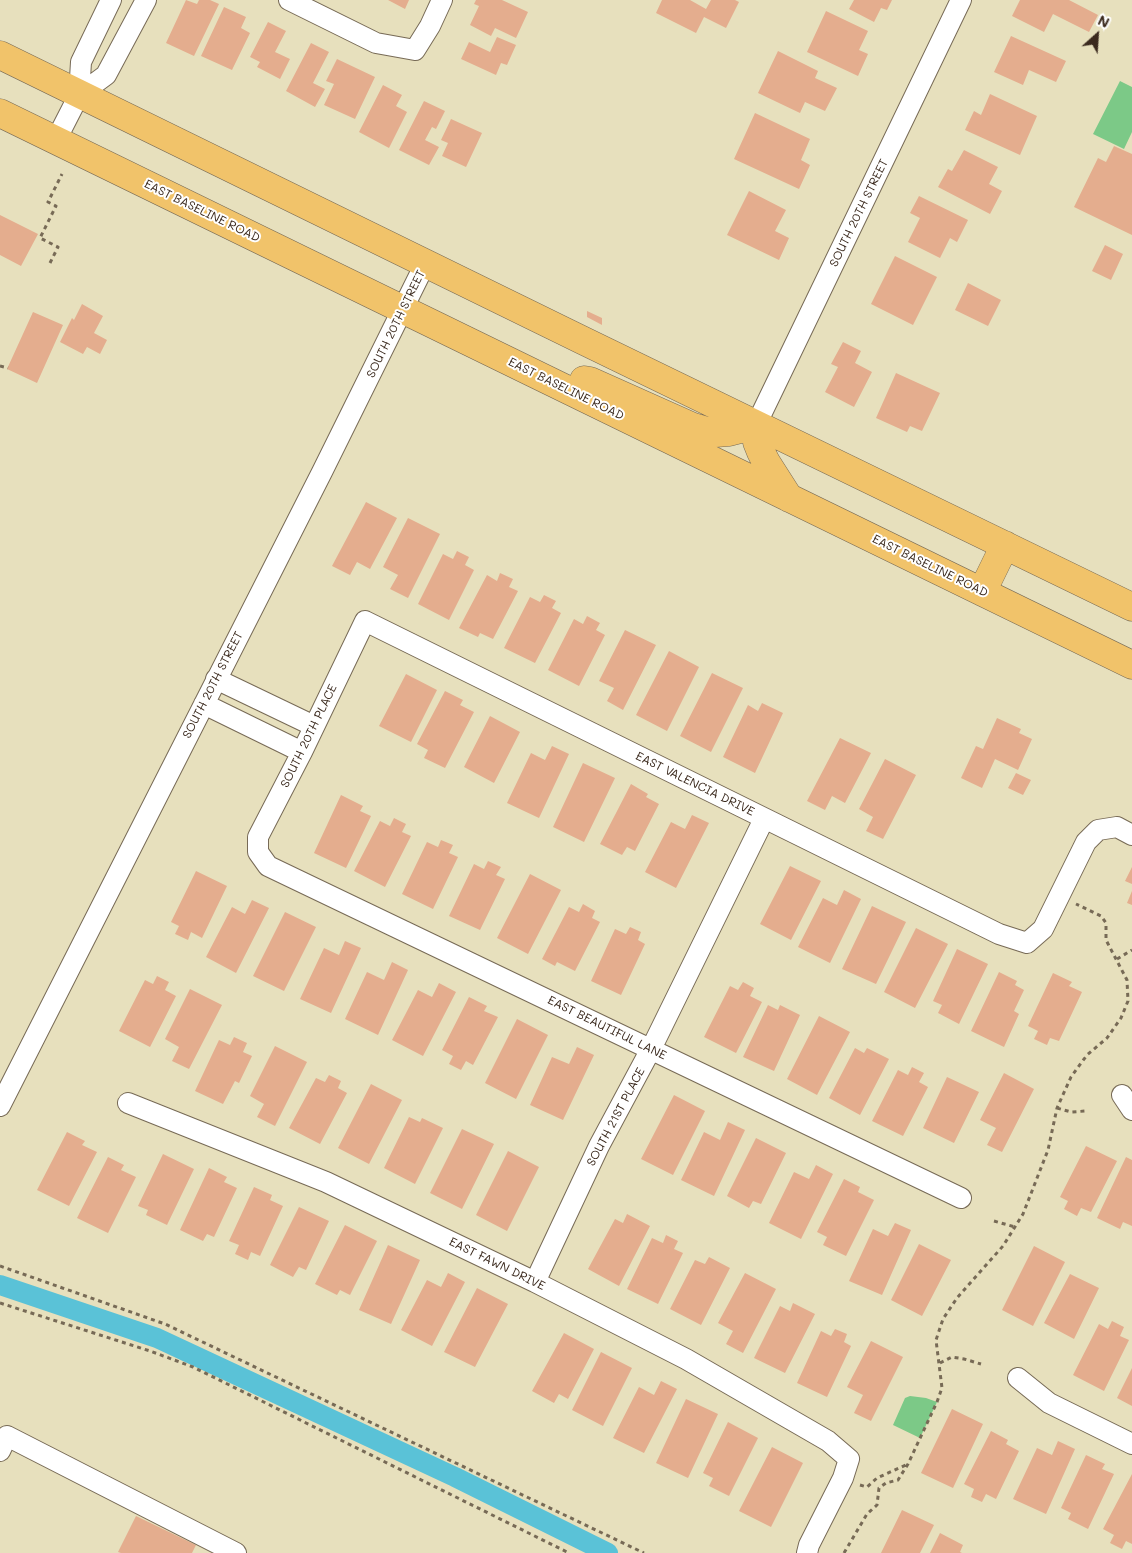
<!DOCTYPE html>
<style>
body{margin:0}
#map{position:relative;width:1132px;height:1553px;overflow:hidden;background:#e7e0bd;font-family:Mali,sans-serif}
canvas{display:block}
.north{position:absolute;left:1072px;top:10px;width:50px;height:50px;-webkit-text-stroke:4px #fff;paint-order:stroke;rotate:26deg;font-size:14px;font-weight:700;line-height:20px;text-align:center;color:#3b2a1e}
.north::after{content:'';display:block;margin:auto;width:18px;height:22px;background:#3b2a1e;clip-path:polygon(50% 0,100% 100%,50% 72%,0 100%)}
</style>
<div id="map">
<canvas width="1132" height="1553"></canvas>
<div class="north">N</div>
</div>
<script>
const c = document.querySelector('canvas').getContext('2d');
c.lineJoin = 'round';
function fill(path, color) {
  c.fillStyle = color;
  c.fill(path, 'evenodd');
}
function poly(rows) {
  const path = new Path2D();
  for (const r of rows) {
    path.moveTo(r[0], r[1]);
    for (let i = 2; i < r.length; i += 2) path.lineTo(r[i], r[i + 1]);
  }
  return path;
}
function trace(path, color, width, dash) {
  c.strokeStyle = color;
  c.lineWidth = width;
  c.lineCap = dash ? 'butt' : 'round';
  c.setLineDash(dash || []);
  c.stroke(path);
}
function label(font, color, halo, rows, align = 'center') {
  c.font = font + ' Mali,sans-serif';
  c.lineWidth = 4;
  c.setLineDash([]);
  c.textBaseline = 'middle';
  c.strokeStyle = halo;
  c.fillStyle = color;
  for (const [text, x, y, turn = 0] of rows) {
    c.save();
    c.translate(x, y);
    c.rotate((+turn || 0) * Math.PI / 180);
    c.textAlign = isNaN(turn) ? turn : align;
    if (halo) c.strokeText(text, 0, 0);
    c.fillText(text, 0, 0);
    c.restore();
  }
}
fill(poly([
 [1120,81,1132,87,1132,132,1124,149,1093,134],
 [910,1396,926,1398,937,1402,920,1438,893,1425,905,1398]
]), '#7cc987');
trace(poly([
 [0,1285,157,1338,455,1477,608,1553]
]), '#5ac2d7', 20);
fill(poly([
 [186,0,197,4,199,0,210,0,219,4,194,56,166,43],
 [388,0,409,0,405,9],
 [476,0,502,0,528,12,516,38,495,28,491,36,470,25,479,6,474,4],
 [662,0,690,0,706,9,711,0,735,0,739,2,726,28,704,17,696,33,656,13],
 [854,0,892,0,887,10,881,8,874,22,849,9],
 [1020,0,1069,0,1098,15,1089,32,1053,14,1044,32,1012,16],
 [224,7,246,17,241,28,250,33,232,70,201,56],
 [826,11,868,31,859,50,868,54,858,76,807,52],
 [268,22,286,31,275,52,290,59,280,79,257,67,260,62,250,57],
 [1011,36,1066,61,1056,82,1029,70,1023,85,994,72],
 [497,37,516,45,507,65,501,63,496,75,461,59,469,42,490,52],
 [311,43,329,52,313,83,325,89,315,107,286,91],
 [778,51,818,71,815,78,837,88,825,111,805,102,800,113,758,93],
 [337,59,375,77,355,119,324,105,334,84,326,81],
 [383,85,402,95,396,106,407,112,389,148,359,132],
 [990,94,1037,116,1020,155,965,130,974,111,981,115],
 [424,101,445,111,436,129,432,127,425,140,439,147,429,165,399,150],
 [755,113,810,139,801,160,810,165,799,189,734,159],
 [451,119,482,133,466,167,442,156,448,143,441,140],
 [1114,146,1132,154,1132,235,1074,207,1098,158,1106,162],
 [964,150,998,167,989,184,1002,191,990,214,938,187,948,169,952,171],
 [749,191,786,210,775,231,789,238,779,260,727,235],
 [919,196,968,220,957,242,950,238,940,258,908,242,920,218,910,213],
 [0,215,38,234,21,266,0,255],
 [1105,245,1123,254,1111,280,1092,271],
 [895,256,937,277,913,325,871,304],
 [968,283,1001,300,988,326,955,310],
 [82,304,103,316,94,333,107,340,100,354,87,347,83,354,60,342,72,318,74,320],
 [587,311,602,318,602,325,587,317],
 [33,312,63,325,37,383,7,369],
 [843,342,861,351,855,363,872,372,854,407,825,392,838,367,831,364],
 [896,373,940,393,922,431,910,426,907,432,876,418],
 [366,502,397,518,370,569,357,562,350,575,332,566],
 [408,518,440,534,408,598,390,589,398,575,383,567],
 [457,551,469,557,465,565,474,570,449,620,418,604,443,554,453,559],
 [500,573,513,579,509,587,518,591,493,639,480,633,478,637,459,628,487,575,497,581],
 [544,595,556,601,552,608,561,613,535,663,504,648,530,597,540,602],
 [587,616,600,623,596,630,605,635,579,686,548,670,574,619,583,624],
 [625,630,656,645,623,710,607,701,614,688,599,681],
 [669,651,699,667,667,731,636,715],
 [712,673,743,688,711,752,680,736],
 [406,674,437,690,411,742,379,726],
 [445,691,463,700,460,705,474,712,445,768,424,758,428,750,417,744],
 [762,703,783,713,755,773,723,757,748,705,758,711],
 [490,716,520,732,494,783,464,767],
 [997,718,1021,729,1019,733,1032,739,1018,770,995,759,982,788,961,778,976,746,983,749],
 [840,738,871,753,845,803,832,796,825,810,807,801],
 [552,746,569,754,539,818,507,803,531,753,545,760],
 [885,759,916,775,883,839,866,831,873,817,859,809],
 [583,763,615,778,584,842,553,827],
 [1016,773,1031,780,1023,795,1008,788],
 [631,784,648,794,646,797,659,804,635,851,627,847,622,855,600,844],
 [341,795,363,806,360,811,371,816,346,868,314,853],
 [692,815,709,823,676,888,645,872,671,822,685,829],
 [394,818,406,824,402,832,411,836,385,887,354,871,380,821,390,826],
 [441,840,453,845,449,853,458,857,433,909,402,894,427,842,438,847],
 [488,861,501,867,496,875,505,879,480,930,449,916,474,864,484,869],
 [790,866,821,881,791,940,760,924],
 [1132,867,1132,884,1125,881],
 [196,871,227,886,202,938,191,932,188,940,175,934,179,926,171,922],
 [530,874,561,890,528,954,497,938],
 [844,890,861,899,830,963,798,947,823,898,837,905],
 [1132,891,1132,905,1127,903],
 [252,900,269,908,236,973,206,957,232,907,245,914],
 [583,904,595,911,592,918,600,922,575,971,557,962,555,966,542,959,569,907,579,912],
 [872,906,906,922,876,984,842,969],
 [285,912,316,927,284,991,253,976],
 [630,927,641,932,638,940,645,944,621,995,591,981,615,929,626,934],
 [916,928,948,944,915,1008,884,992],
 [345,941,361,948,331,1013,300,999,324,948,339,955],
 [957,949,988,964,959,1024,938,1013,942,1005,933,1001],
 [392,962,408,970,378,1035,345,1019,367,972,384,980],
 [999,972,1017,981,1015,985,1024,990,1014,1011,1019,1014,1004,1047,971,1031],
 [1053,973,1072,982,1069,986,1082,992,1059,1041,1050,1038,1047,1045,1034,1039,1038,1031,1028,1026],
 [157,976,169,982,165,990,176,996,150,1047,119,1031,145,980,153,984],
 [743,982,754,988,750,996,762,1002,736,1053,704,1037,730,986,738,990],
 [439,983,456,992,423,1056,392,1040,418,990,432,997],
 [190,989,222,1005,189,1069,172,1061,179,1047,165,1039],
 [469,997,487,1006,484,1011,498,1017,473,1065,466,1061,461,1070,449,1064,453,1056,442,1050],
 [768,1005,778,1010,780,1005,800,1015,774,1071,743,1057],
 [819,1016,850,1032,817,1095,787,1079],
 [517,1019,548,1035,516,1099,485,1083],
 [234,1037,247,1043,243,1052,252,1056,239,1083,235,1081,223,1104,195,1091,219,1040,230,1045],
 [275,1046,307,1062,275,1126,257,1117,264,1104,250,1096],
 [577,1047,594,1055,563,1120,530,1105,552,1057,569,1064],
 [855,1048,864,1053,867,1048,889,1059,860,1115,829,1098],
 [912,1067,924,1073,919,1082,928,1087,903,1136,872,1121,898,1070,908,1075],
 [1004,1073,1034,1089,1002,1152,987,1145,996,1128,980,1120],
 [329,1075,341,1081,338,1088,347,1093,320,1144,289,1128,316,1078,325,1082],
 [947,1077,979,1092,954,1143,923,1128],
 [371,1084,402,1100,369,1164,338,1148],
 [674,1095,705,1111,673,1175,641,1159],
 [409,1117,420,1122,422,1118,443,1128,415,1184,384,1168],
 [728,1122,745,1130,714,1196,681,1180,704,1132,720,1140],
 [462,1129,494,1144,462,1209,430,1193],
 [67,1132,85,1141,82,1145,97,1152,69,1206,37,1190],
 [756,1138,786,1153,761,1204,753,1201,749,1208,727,1196],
 [1086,1146,1117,1161,1091,1212,1081,1208,1077,1216,1064,1209,1068,1201,1060,1197],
 [508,1151,539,1167,507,1231,476,1215],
 [163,1154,194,1169,167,1225,146,1215,148,1210,138,1206],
 [108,1157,124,1165,121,1170,136,1177,108,1233,77,1218],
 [1126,1157,1132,1160,1132,1226,1123,1222,1120,1229,1097,1218],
 [816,1165,833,1174,801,1239,769,1223,794,1172,809,1179],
 [209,1168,227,1177,224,1182,237,1188,214,1237,207,1234,203,1241,180,1230],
 [844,1179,860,1187,858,1192,874,1200,846,1256,823,1245,827,1237,817,1232],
 [254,1187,272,1195,270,1200,283,1206,260,1256,251,1252,248,1260,235,1254,239,1245,229,1241],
 [299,1207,329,1221,306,1270,299,1267,293,1277,270,1265],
 [627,1214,650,1226,619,1286,588,1269,615,1219,623,1223],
 [895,1223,911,1230,882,1295,849,1281,873,1229,888,1236],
 [345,1225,377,1241,350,1295,340,1290,337,1295,315,1284],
 [666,1235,678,1241,674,1249,683,1253,658,1304,627,1289,652,1238,663,1243],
 [919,1244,951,1260,922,1316,891,1300],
 [388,1245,420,1260,391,1324,359,1310],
 [1034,1246,1065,1262,1033,1326,1002,1310],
 [709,1257,730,1268,701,1325,670,1309,695,1260,705,1264],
 [448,1273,465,1282,432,1346,401,1330,427,1280,441,1287],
 [745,1273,776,1289,743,1353,726,1344,733,1331,718,1323],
 [1070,1274,1099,1288,1074,1339,1044,1323],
 [477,1288,508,1304,475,1367,444,1352],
 [793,1303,815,1314,785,1373,754,1358,780,1306,790,1311],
 [1112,1321,1124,1327,1120,1336,1129,1340,1104,1391,1073,1375,1099,1324,1108,1329],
 [835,1329,847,1334,844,1342,851,1346,827,1397,797,1383,821,1331,831,1336],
 [564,1333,594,1349,568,1399,559,1394,554,1403,532,1391],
 [871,1341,903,1357,871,1421,854,1413,863,1395,847,1387],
 [601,1352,632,1368,603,1426,572,1410],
 [1132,1368,1132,1406,1117,1398],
 [661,1381,677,1389,644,1453,613,1438,639,1387,654,1395],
 [686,1399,718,1414,688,1478,656,1463],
 [952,1409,983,1424,953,1488,921,1473],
 [728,1422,758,1438,729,1496,709,1486,713,1478,703,1473],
 [991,1431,1008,1440,1006,1444,1019,1451,996,1499,986,1494,982,1502,971,1497,974,1489,964,1484],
 [1058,1441,1075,1449,1046,1514,1013,1499,1037,1448,1052,1455],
 [772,1447,803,1463,771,1527,739,1511],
 [1086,1455,1105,1464,1102,1469,1114,1474,1088,1529,1068,1519,1071,1513,1061,1508],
 [1132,1474,1132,1544,1126,1541,1122,1549,1110,1543,1114,1535,1103,1529],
 [902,1510,934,1525,920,1553,881,1553],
 [136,1516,196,1545,192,1553,121,1553,118,1552],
 [940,1533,963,1545,960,1552,962,1553,930,1553]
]), '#e4ad8e');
const street = poly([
 [289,0,376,43,415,50,430,26,442,0],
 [79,95,106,75,146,0],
 [56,140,79,95,81,62,111,0],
 [756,425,961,0],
 [216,679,314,726],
 [204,704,302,752],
 [1122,1095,1132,1110],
 [128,1103,326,1182,535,1282,686,1359,828,1441,849,1459,843,1478,809,1545,807,1553],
 [0,1106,322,472,425,264],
 [961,1198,268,866,258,852,258,837,302,752,365,621,999,934,1027,943,1043,929,1086,842,1098,830,1117,827,1132,835],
 [535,1282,599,1146,651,1049,764,819],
 [1018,1378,1049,1403,1132,1444],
 [0,1451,7,1436,236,1553]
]);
const primary = poly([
 [0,55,582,340,1132,607],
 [0,113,1132,665],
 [584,380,590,381,693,427,703,430,715,433,729,432,756,425,757,442,761,452,766,462,789,498],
 [982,592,1005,545]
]);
trace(street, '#776a56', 22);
trace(primary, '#776a56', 29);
trace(poly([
 [50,263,58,247,40,238,56,206,48,202,62,174],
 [0,366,8,368],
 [1117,959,1132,950],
 [1057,1108,1071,1112,1086,1111],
 [994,1221,1015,1227],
 [0,1266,165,1324,644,1553],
 [0,1303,150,1351,193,1367,569,1553],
 [940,1363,952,1357,964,1359,981,1364],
 [860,1485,867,1487,877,1478,908,1464],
 [844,1553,867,1514,877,1505,879,1488,886,1483,898,1480,908,1464,937,1402,942,1388,936,1340,943,1319,957,1298,1003,1246,1023,1214,1048,1150,1057,1108,1071,1077,1087,1055,1107,1038,1121,1018,1128,1001,1127,980,1106,940,1106,923,1101,916,1076,904]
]), '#776a56', 3, [4, 4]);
trace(street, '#fff', 20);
trace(primary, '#f1c36a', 28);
label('12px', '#3b2a1e', '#fff', [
 ["EAST BASELINE ROAD",202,211,26],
 ["SOUTH 20TH STREET",859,213,-64],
 ["SOUTH 20TH STREET",396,324,-64],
 ["EAST BASELINE ROAD",566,389,26],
 ["EAST BASELINE ROAD",930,566,26],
 ["SOUTH 20TH STREET",213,685,-63],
 ["SOUTH 20TH PLACE",309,736,-64],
 ["EAST VALENCIA DRIVE",695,784,26],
 ["EAST BEAUTIFUL LANE",607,1028,26],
 ["SOUTH 21ST PLACE",616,1117,-62],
 ["EAST FAWN DRIVE",497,1264,26]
]);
</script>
